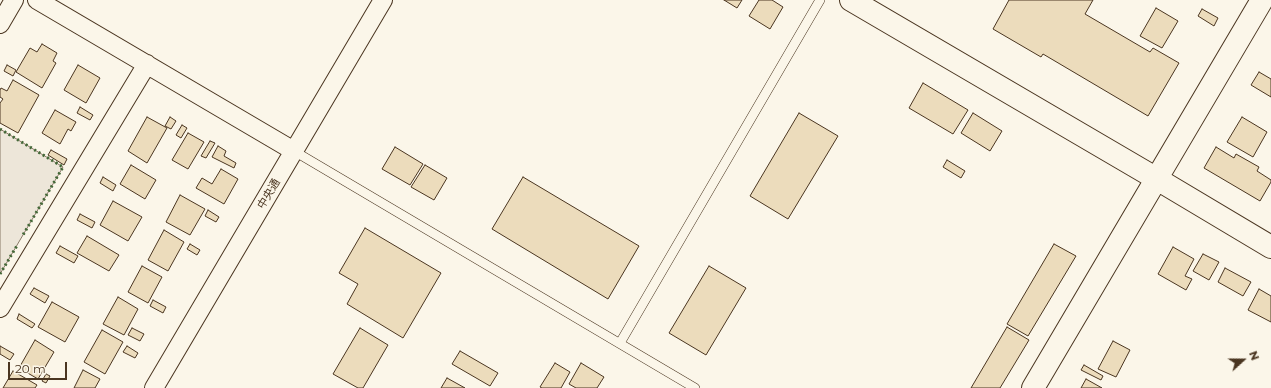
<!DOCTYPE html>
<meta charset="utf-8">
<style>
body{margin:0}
#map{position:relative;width:1271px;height:388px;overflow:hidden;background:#fbf6e9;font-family:Montserrat,sans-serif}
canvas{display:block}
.north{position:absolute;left:1223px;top:340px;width:40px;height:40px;-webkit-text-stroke:3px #fbf6e9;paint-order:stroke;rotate:69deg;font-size:11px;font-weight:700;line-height:16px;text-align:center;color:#4a3520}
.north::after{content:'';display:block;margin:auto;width:14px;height:18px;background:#4a3520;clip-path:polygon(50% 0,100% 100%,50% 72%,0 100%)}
.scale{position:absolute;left:8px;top:362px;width:59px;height:18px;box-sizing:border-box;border:2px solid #4a3520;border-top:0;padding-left:5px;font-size:12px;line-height:14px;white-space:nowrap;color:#4a3520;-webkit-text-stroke:3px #fbf6e9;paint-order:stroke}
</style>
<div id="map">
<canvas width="1271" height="388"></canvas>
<div class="north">N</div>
<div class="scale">20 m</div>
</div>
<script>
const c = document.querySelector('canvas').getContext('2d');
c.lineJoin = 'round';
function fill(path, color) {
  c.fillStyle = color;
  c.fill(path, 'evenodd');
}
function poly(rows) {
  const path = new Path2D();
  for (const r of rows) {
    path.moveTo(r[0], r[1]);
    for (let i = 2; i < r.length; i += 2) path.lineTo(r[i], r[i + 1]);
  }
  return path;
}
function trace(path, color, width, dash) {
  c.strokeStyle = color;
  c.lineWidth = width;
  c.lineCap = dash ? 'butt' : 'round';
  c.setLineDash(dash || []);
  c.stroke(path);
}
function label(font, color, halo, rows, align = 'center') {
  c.font = font + ' Montserrat,"Noto Sans JP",sans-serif';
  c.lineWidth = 3;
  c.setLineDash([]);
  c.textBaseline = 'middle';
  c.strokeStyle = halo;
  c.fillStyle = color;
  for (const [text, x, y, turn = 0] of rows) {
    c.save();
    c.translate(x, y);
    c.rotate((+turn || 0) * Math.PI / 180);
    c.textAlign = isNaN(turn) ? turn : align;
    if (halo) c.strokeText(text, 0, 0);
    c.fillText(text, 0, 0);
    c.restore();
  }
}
const green = poly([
 [0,129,63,167,0,274,0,129]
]);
fill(green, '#ede6d9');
trace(green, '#887966', 1);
const building = poly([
 [724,0,742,0,737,8,724,0],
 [759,0,772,0,783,7,770,29,749,16,759,0],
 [1009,0,1093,0,1085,14,1150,52,1153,48,1179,63,1148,116,1043,54,1041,57,993,29,1009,0],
 [1156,8,1178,21,1162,48,1140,36,1156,8],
 [1202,9,1218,18,1214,26,1198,16,1202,9],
 [42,44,57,53,53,61,56,63,42,88,16,72,30,48,37,52,42,44],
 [7,65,16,70,13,76,4,71,7,65],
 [78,65,100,78,86,103,64,90,78,65],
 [1259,72,1271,79,1271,97,1251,85,1259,72],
 [13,80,39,95,18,133,0,123,0,103,3,99,0,97,0,90,1,88,7,91,13,80],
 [923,83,968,110,953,134,909,108,923,83],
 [80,107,93,115,90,120,77,113,80,107],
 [55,110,76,122,71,131,68,129,60,144,42,133,55,110],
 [799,113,838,136,788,219,750,196,799,113],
 [973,113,1002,131,990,151,961,133,973,113],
 [147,117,167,128,147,163,128,151,147,117],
 [170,117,176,121,171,129,165,126,170,117],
 [1242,117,1267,132,1253,157,1227,142,1242,117],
 [182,125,187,128,181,138,176,135,182,125],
 [188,133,204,142,188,169,172,160,188,133],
 [210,141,215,143,206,158,201,156,210,141],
 [218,146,226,151,224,156,236,163,234,168,212,157,218,146],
 [395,147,423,164,410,185,382,169,395,147],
 [1216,147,1234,158,1236,154,1259,167,1257,171,1271,180,1271,182,1260,201,1204,168,1216,147],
 [51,150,67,159,64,165,48,155,51,150],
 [947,160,965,171,961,178,943,167,947,160],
 [131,165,156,180,145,199,120,184,131,165],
 [425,165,447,178,434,200,411,187,425,165],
 [221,169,238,179,224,204,196,188,202,178,212,184,221,169],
 [103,177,116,185,113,191,100,183,103,177],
 [523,177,639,246,608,299,492,229,523,177],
 [180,195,205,209,190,235,166,222,180,195],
 [113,201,142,217,128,241,100,225,113,201],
 [208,210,219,217,216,222,205,216,208,210],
 [80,214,95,222,92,228,77,220,80,214],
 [365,228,441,273,403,338,347,304,358,284,339,273,365,228],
 [164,230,184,242,168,271,148,260,164,230],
 [87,236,119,255,109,271,77,253,87,236],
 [190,244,200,250,197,255,187,249,190,244],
 [1054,244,1076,256,1028,336,1007,324,1054,244],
 [60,246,78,256,74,263,56,253,60,246],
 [1173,247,1194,259,1185,276,1192,279,1186,290,1158,274,1173,247],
 [1203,254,1219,262,1209,280,1193,271,1203,254],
 [142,266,162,277,148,303,128,292,142,266],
 [709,266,746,288,706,355,669,333,709,266],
 [1225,268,1251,282,1243,296,1218,282,1225,268],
 [34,288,49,296,45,303,30,294,34,288],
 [1259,289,1271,296,1271,322,1248,310,1259,289],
 [118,297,138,309,124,335,103,324,118,297],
 [153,300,166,307,163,313,150,306,153,300],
 [52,302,79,317,65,342,38,327,52,302],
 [19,314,35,324,32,328,17,319,19,314],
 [1007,327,1029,340,1000,388,971,388,1007,327],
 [132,328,144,334,140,341,128,335,132,328],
 [360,328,388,345,363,388,358,388,333,374,360,328],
 [102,330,123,342,105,374,84,362,102,330],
 [35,340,54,352,38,379,19,368,35,340],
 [1113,341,1130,350,1116,377,1098,369,1113,341],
 [0,346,14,354,10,360,0,354,0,346],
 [127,346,138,353,135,358,123,352,127,346],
 [460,351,498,373,490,386,452,364,460,351],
 [555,363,570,372,561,388,542,388,540,387,555,363],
 [581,363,604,377,597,388,576,388,569,384,581,363],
 [1084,365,1103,376,1101,380,1081,370,1084,365],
 [83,370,100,379,95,388,74,388,83,370],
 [13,371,37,385,35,388,3,388,13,371],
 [46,374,50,376,46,383,42,381,46,374],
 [447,378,465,388,441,388,447,378],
 [1086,379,1102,388,1081,388,1086,379]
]);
fill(building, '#ecdcbc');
trace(building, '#4a3520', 1);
const service = poly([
 [294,151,695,388],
 [620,343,820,0]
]);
const minor = poly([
 [37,0,294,151],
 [0,24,14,0],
 [0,308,147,64],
 [154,388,383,0]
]);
const tertiary = poly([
 [851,0,1157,179,1271,247],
 [1033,388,1262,0]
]);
trace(service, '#4a3520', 10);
trace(minor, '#4a3520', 20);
trace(tertiary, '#4a3520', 24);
trace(service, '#fbf6e9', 9);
trace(minor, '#fbf6e9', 18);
trace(tertiary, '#fbf6e9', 22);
trace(poly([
 [0,129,63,167,23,235],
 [0,274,18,244]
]), '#436837', 3, [2, 3]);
label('11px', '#4a3520', '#fbf6e9', [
 ["中央通",269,194,-59]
]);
</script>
